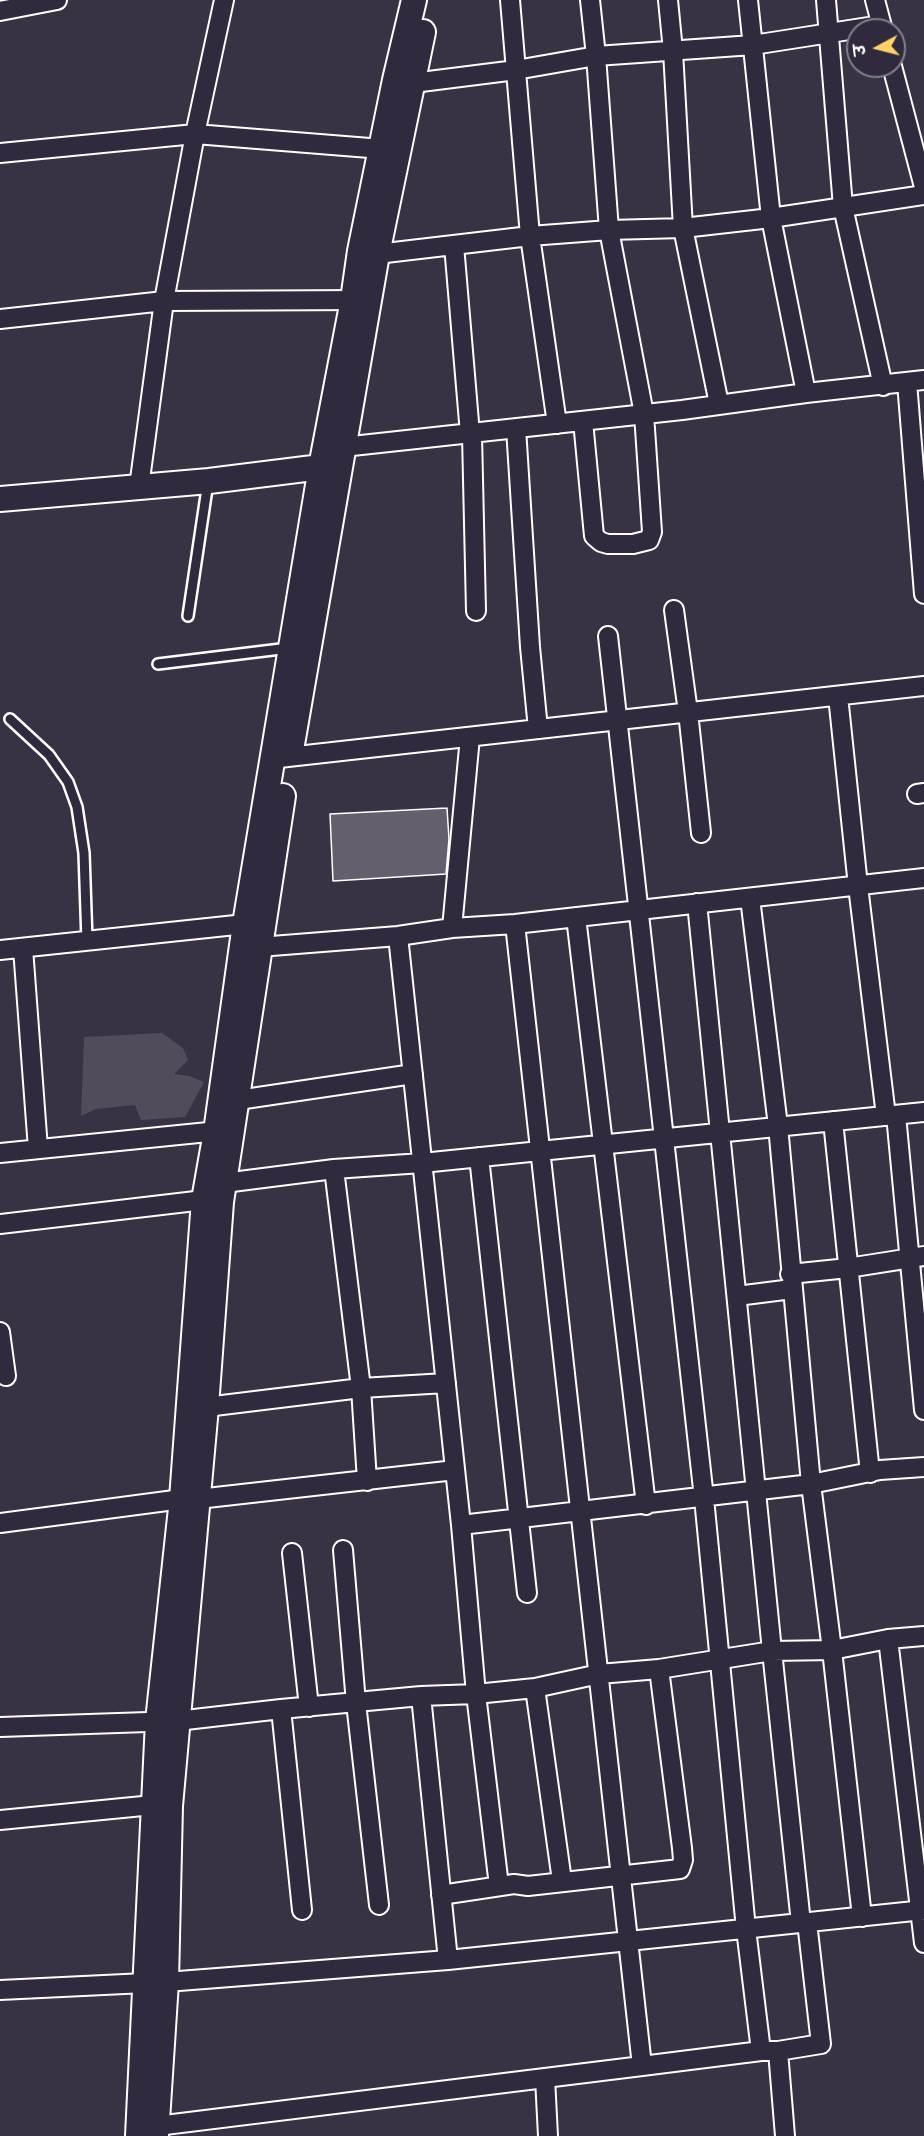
<!DOCTYPE html>
<meta charset="utf-8">
<style>
body{margin:0}
#map{position:relative;width:924px;height:2136px;overflow:hidden;background:#373345;font-family:"Architects Daughter","Playpen Sans Deva",sans-serif}
canvas{display:block}
.north{position:absolute;left:846px;top:18px;width:60px;height:60px;box-sizing:border-box;background:#2f2a3d;border:2px solid #827f8b;border-radius:50%;rotate:263deg;font-size:16px;font-weight:700;line-height:24px;text-align:center;color:#fff}
.north::after{content:'';display:block;margin:auto;width:21px;height:27px;background:#ffd166;clip-path:polygon(50% 0,100% 100%,50% 72%,0 100%)}
</style>
<div id="map">
<canvas width="924" height="2136"></canvas>
<div class="north">उ</div>
</div>
<script>
const c = document.querySelector('canvas').getContext('2d');
c.lineJoin = 'round';
function fill(path, color) {
  c.fillStyle = color;
  c.fill(path, 'evenodd');
}
function poly(rows) {
  const path = new Path2D();
  for (const r of rows) {
    path.moveTo(r[0], r[1]);
    for (let i = 2; i < r.length; i += 2) path.lineTo(r[i], r[i + 1]);
  }
  return path;
}
function trace(path, color, width, dash) {
  c.strokeStyle = color;
  c.lineWidth = width;
  c.lineCap = dash ? 'butt' : 'round';
  c.setLineDash(dash || []);
  c.stroke(path);
}
fill(poly([
 [162,1033,183,1048,188,1060,174,1074,189,1076,204,1082,185,1117,141,1120,135,1105,96,1109,81,1116,84,1037]
]), '#514c5c');
const building = poly([
 [447,808,449,839,446,874,333,881,330,814,447,808]
]);
fill(building, '#635f6d');
trace(building, '#fff', 1.5);
const lane = poly([
 [188,616,208,482],
 [158,664,289,648],
 [10,719,49,755,68,782,77,807,84,853,87,941]
]);
const street = poly([
 [510,0,530,236,557,424],
 [668,0,673,51,683,228,719,404],
 [748,0,771,218,806,393],
 [826,0,843,207,883,386],
 [875,0,883,30],
 [0,11,57,0],
 [892,66,924,187],
 [413,83,516,70,596,56,753,45,881,25],
 [0,153,195,134,382,149],
 [454,245,470,434,472,435,476,611],
 [377,254,530,236,609,230,683,228,771,218,924,195],
 [0,319,164,301,363,300],
 [907,382,924,594],
 [583,421,594,536,601,542,608,544,633,544,649,540,652,532,644,414,609,230,596,56,590,0],
 [516,428,530,647,538,729],
 [343,447,682,410,806,393,924,380],
 [139,487,164,301,195,134,224,0],
 [674,610,688,712,701,833],
 [608,636,704,1498,746,1929,761,2051],
 [838,696,858,886,886,1116],
 [279,758,924,686],
 [917,794,924,793],
 [697,903,772,1651,801,1923],
 [576,917,646,1505],
 [515,924,642,2066],
 [452,928,470,737],
 [398,936,461,1525,476,1694,499,1886],
 [259,947,398,936,452,928,515,924,924,878],
 [23,948,38,1149],
 [0,950,245,924],
 [238,1100,413,1074],
 [896,1115,924,1410],
 [833,1121,870,1473],
 [0,1153,228,1130],
 [479,1157,527,1593],
 [334,1169,361,1388,367,1481],
 [224,1183,334,1169,422,1163,924,1112],
 [0,1224,204,1200],
 [790,1274,848,1268,924,1256],
 [737,1296,792,1289],
 [0,1332,6,1376],
 [206,1407,361,1388,446,1383],
 [198,1499,455,1470],
 [0,1523,182,1499],
 [461,1525,811,1484,778,1126,750,898],
 [343,1550,356,1703,379,1905],
 [292,1553,309,1707],
 [888,1639,924,1943],
 [535,1688,562,1881],
 [421,1696,448,1960],
 [281,1709,302,1910],
 [0,1727,177,1721,281,1709,421,1696,476,1694,535,1688,599,1674,659,1669,772,1651,832,1650,888,1639,924,1636],
 [0,1820,153,1805],
 [441,1895,514,1884,528,1886,680,1869,683,1860,682,1848,659,1669],
 [862,1917,832,1650,811,1484,880,1470,924,1467],
 [0,1990,166,1982,448,1960,924,1910],
 [778,2051,785,2136],
 [545,2078,548,2136],
 [157,2126,642,2066,761,2051,778,2051,821,2044,807,1922]
]);
const secondary = poly([
 [0,499,209,481,321,467],
 [291,750,377,254,423,32],
 [138,2136,158,1721,182,1499,204,1200,216,1132,245,924,321,467,353,300,360,251,395,80,414,0],
 [156,2136,166,1982,170,1806,206,1407,221,1202,283,796]
]);
trace(lane, '#fff', 14);
trace(street, '#fff', 22);
trace(secondary, '#fff', 28);
trace(lane, '#2f2a3d', 9);
trace(street, '#2f2a3d', 18);
trace(secondary, '#2f2a3d', 24);
</script>
